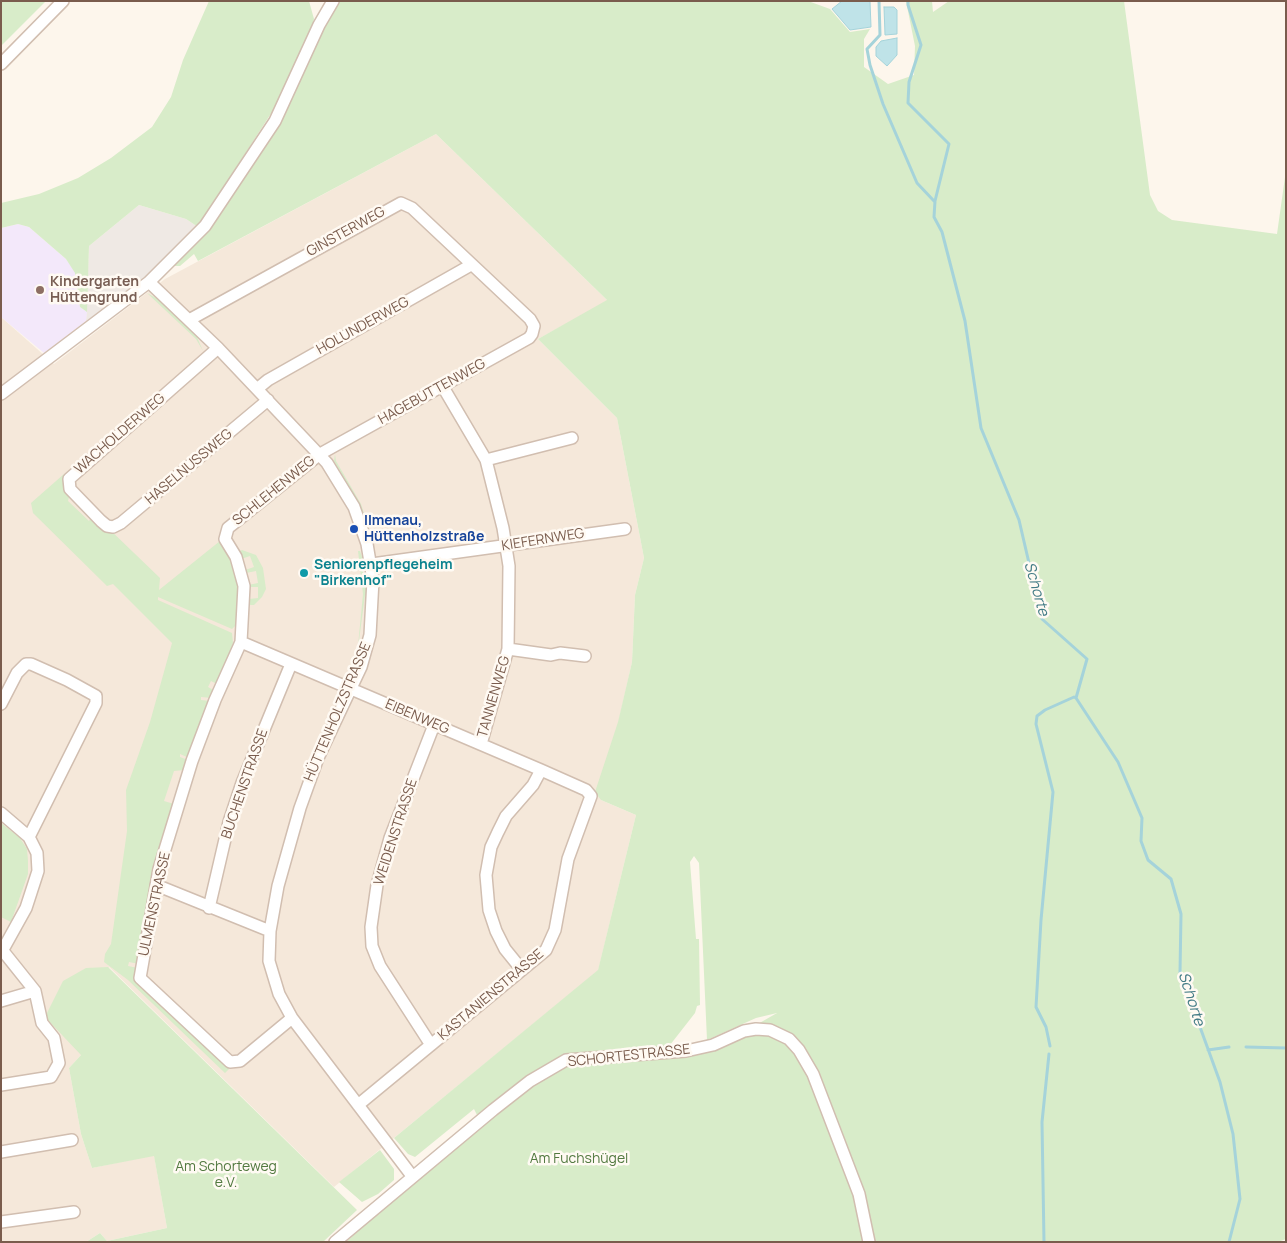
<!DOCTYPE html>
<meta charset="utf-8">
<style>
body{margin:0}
#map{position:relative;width:1287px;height:1243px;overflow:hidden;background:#fdf6ec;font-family:Manrope,sans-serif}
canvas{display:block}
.frame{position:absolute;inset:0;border:2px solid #7a5c4d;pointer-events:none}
</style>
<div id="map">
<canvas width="1287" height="1243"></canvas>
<div class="frame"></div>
</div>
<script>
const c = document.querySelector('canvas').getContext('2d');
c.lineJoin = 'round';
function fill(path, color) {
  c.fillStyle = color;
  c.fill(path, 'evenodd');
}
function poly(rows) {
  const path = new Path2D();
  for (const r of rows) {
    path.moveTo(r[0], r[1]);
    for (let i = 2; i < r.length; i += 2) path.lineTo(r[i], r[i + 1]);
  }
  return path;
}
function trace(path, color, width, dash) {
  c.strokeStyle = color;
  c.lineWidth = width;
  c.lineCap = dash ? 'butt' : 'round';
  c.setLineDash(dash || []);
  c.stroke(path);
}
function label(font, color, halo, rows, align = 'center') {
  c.font = font + ' Manrope,sans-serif';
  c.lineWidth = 5;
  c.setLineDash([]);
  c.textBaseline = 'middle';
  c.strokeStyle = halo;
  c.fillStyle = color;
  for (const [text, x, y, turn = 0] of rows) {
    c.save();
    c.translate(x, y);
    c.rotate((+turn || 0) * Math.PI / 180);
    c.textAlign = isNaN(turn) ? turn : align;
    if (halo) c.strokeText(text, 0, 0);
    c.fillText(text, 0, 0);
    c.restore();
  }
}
fill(poly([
 [436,134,608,301,538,339,617,418,644,558,635,595,632,662,601,800,636,815,598,971,334,1187,109,967,81,1055,69,1068,81,1134,92,1168,154,1155,167,1228,107,1241,100,1233,86,1242,1,1242,1,317,54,364,165,279]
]), '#f5e8da');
fill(poly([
 [139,205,186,219,198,227,153,271,120,298,86,321,89,246]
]), '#efe9e4');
fill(poly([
 [18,224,29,227,66,259,75,272,80,307,87,312,86,321,44,353,1,317,1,228]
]), '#f3e8fa');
fill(poly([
 [1,1,46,1,1,46],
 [209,1,309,1,314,19,312,28,279,101,198,227,186,219,139,205,89,246,87,312,80,307,75,273,66,259,29,227,18,224,1,228,1,203,39,194,78,178,111,158,152,127,171,97,183,60],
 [339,1,808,1,830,9,850,32,870,29,864,39,864,67,888,84,914,75,915,46,906,1,932,1,933,12,949,1,1124,1,1150,195,1158,211,1172,220,1277,234,1286,170,1286,1239,1278,1242,346,1242,425,1172,483,1127,474,1109,415,1157,408,1154,394,1138,598,970,636,815,601,800,595,792,618,722,632,662,635,595,644,558,617,418,538,339,607,300,436,134,198,261,194,254,180,266,171,266,276,130,324,27],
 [694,856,699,863,707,1040,756,1018,777,1013,709,1052,619,1057,621,1050,645,1046,665,1048,670,1045,695,1013,697,1006,700,1005,699,939,696,939,690,862],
 [147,293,158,299,197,337,203,351,196,339],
 [335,454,336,461,361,504,375,547,359,504,334,461],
 [64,474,70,493,68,501,89,521,92,516,107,527,160,578,159,590,220,541,235,569,240,585,237,624,232,629,158,597,158,600,232,633,233,643,217,684,211,681,208,687,215,691,212,698,201,697,201,700,210,701,189,758,180,754,180,757,188,760,184,770,174,771,164,801,174,804,139,964,129,962,128,966,138,968,232,1066,225,1073,128,980,104,962,105,954,111,944,127,831,126,790,150,722,172,643,113,584,107,586,33,513,31,503],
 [242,550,256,555,263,568,266,589,262,597,254,605,249,605,249,599,258,598,258,587,248,587,248,585,258,583,256,571,246,573,245,570,254,567,250,556,241,559,238,552],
 [358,551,360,551,362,557,364,556,365,560,362,561,365,588,368,588,368,595,365,595,357,656,363,594],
 [1,823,20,838,27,849,28,861,28,874,11,922,1,917],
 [108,967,357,1210,323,1242,86,1242,100,1233,107,1241,167,1228,154,1156,92,1168,81,1134,69,1068,81,1055,45,1017,63,981,86,968],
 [380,1150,394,1169,394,1180,378,1194,362,1202,339,1182]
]), '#d8ecc9');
const water = poly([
 [842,1,870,1,871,27,850,30,832,9,842,1],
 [884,7,894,7,897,10,897,34,885,35,884,7],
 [897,38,897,55,887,66,876,56,876,47,881,41,897,38]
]);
fill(water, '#bfe3e8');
trace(water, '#a5d3da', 1);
trace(poly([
 [879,1,880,35,867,49,870,65,883,104,917,183,934,201],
 [908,1,908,5,921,45,909,82,908,103,949,144,935,201,934,217,942,232,965,321,981,428,1019,520,1042,619,1087,659,1076,698,1118,762,1142,818,1141,841,1148,860,1171,879,1181,914,1180,972,1220,1082,1233,1134,1240,1199,1229,1242],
 [1050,1046,1046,1027,1036,1007,1041,920,1053,792,1036,724,1037,716,1045,710,1074,697,1076,698],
 [1246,1047,1286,1048],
 [1208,1050,1229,1047],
 [1044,1242,1042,1122,1049,1054]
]), '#a5d3da', 3);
const minor = poly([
 [1,64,63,1],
 [149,282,218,348,327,463,354,507,367,544,373,580,370,635,361,667,318,758,300,808,278,886,270,931,269,961,279,994,292,1018,412,1176],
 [189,320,401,203,412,208,530,319,534,326,532,334,529,338,320,454,228,528,225,539,236,557,244,586,241,642],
 [218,348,69,479,70,489,101,521,107,526,113,527,121,523,268,400],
 [443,387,486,460,503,528,509,566,508,649,481,744],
 [257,389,268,380,471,265],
 [1,394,149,282,205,226,275,121,319,25,333,1],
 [486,460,572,438],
 [372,564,625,529],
 [241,642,541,770,586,790,591,796,568,859,555,930,546,950,358,1105],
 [241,642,215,700,192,761,159,869,140,978,230,1062,240,1061,292,1018],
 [508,649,551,655,560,653,585,656],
 [1,704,17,673,26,664,31,664,67,680,96,696,96,703,29,837],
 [1,813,29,837,37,853,38,871,26,908,1,953],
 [156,885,270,931],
 [209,908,229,822,242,783,291,664],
 [522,970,505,949,496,931,489,910,486,875,491,847,498,832,506,816,533,785,541,770],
 [1,1001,35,991],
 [431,1045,380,966,372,946,371,927,377,885,390,838,434,725],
 [1,1085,51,1077,59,1063,54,1038,42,1023,35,991,3,951],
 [1,1152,72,1140],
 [1,1222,74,1212],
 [335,1242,493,1110,530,1081,566,1060,686,1051,713,1045,744,1031,756,1029,770,1030,789,1039,799,1050,813,1074,859,1194,869,1242]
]);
trace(minor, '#d1beb0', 14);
trace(minor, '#fff', 11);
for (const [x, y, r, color] of [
 [40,290,5,"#8d6e63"],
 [354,529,5,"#1a4fb4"],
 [304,573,5,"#0f9aa8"]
]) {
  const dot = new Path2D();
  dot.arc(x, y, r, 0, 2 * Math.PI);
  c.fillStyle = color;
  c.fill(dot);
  trace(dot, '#fffaf3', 2);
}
label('14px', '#7a5c4d', '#fffaf3', [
 ["GINSTERWEG",346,232,-29],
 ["HOLUNDERWEG",363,326,-29],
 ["HAGEBUTTENWEG",432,392,-29],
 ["WACHOLDERWEG",120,434,-41],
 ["HASELNUSSWEG",189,467,-40],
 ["SCHLEHENWEG",274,491,-39],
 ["KIEFERNWEG",543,540,-9],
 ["TANNENWEG",494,697,-74],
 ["HÜTTENHOLZSTRASSE",338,712,-67],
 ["EIBENWEG",417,717,23],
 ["BUCHENSTRASSE",245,784,-71],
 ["WEIDENSTRASSE",396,832,-72],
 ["ULMENSTRASSE",155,904,-78],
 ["KASTANIENSTRASSE",491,995,-40],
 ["SCHORTESTRASSE",629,1056,-6]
]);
label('bold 14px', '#785e54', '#fffaf3', [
 ["Kindergarten",50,282],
 ["Hüttengrund",50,298]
], 'left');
label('bold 14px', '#164399', '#fffaf3', [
 ["Ilmenau,",364,521],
 ["Hüttenholzstraße",364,537]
], 'left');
label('bold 14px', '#0d838f', '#fffaf3', [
 ["Seniorenpflegeheim",314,565],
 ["\"Birkenhof\"",314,581]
], 'left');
label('14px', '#537a41', '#fffaf3', [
 ["Am Fuchshügel",579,1159],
 ["Am Schorteweg",226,1167],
 ["e.V.",226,1183]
]);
label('italic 15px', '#437c86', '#fffaf3', [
 ["Schorte",1036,589,74],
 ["Schorte",1191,999,72]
]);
</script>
